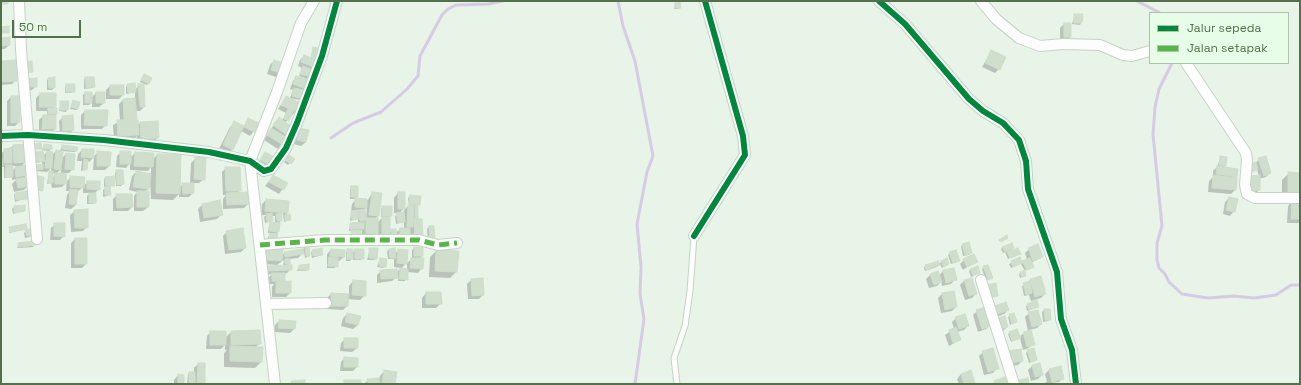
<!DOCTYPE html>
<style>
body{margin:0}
#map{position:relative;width:1301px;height:385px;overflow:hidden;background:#e8f4e8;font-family:"Space Grotesk",sans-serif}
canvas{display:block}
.frame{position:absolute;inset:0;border:2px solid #536f4b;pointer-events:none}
.legend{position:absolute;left:1149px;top:12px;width:140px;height:52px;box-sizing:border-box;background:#e8fde8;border:1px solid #acc4a9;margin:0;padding:5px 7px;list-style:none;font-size:12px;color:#536f4b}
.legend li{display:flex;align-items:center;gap:8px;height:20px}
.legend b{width:20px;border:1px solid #acc4a9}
.scale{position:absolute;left:12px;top:20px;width:69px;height:18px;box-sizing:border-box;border:2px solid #536f4b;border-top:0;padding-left:5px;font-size:12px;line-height:14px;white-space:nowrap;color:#536f4b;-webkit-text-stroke:3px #e8fde8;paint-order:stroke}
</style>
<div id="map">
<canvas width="1301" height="385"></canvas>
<div class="frame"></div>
<ul class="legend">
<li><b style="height:5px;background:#00873e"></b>Jalur sepeda</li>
<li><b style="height:5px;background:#58b547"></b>Jalan setapak</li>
</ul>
<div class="scale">50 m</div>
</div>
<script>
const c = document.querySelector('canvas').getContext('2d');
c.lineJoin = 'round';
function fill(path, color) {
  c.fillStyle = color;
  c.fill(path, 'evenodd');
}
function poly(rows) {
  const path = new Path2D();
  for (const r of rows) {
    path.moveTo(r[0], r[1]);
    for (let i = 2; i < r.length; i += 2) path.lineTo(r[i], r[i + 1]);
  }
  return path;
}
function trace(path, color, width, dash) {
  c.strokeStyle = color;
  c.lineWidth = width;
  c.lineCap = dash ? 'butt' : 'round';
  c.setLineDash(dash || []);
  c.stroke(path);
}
fill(poly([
 [675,4,680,7,678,9,674,9],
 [1075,15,1081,23,1080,25,1072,24],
 [1064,24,1070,24,1070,37,1066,41,1060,41,1060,28],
 [1,39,9,45,5,49,1,49],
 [314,48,321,49,311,70,310,77,308,79,299,76,302,68,298,66,300,60,304,56,310,59],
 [991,52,999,69,995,73,982,67],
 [274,61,280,73,276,77,267,74,270,65],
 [1,62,16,80,12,84,1,85],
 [142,77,148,83,147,85,140,82],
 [297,77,305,88,299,100,290,98,293,90,290,89,293,81],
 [85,78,94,87,92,88,84,89,84,80],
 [49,79,54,88,52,90,47,90,47,80],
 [25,80,36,86,32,90,21,91],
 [66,85,74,91,72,93,65,93,65,87],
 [128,85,135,90,139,85,144,107,140,111,135,111,136,118,133,121,137,125,140,123,158,138,153,142,137,143,137,136,134,139,114,140,113,125,120,121,119,104,123,100,135,99,135,92,126,94,126,87],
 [110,86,123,95,119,99,106,99,106,90],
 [85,93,91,98,96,93,104,93,104,103,99,107,92,107,92,102,89,105,83,105,83,95],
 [40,94,55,107,52,109,56,114,55,129,51,133,39,133,39,120,43,116,47,116,47,111,36,111,36,98],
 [11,97,19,122,15,126,7,126,7,101],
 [286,97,299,104,295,112,285,123,287,135,278,149,264,140,275,123,282,121,286,113,278,109],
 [73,101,78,109,76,110,70,109],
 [61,102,67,110,66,112,59,111],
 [85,111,106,125,102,129,81,129,81,115],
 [63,117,73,130,69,134,60,134,59,121],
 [248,119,254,131,250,136,241,131,232,150,228,154,219,149,230,127,234,123,243,127],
 [300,129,306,142,301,146,294,144,296,133],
 [44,145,51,149,48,152,52,155,56,151,60,151,62,146,76,150,75,152,62,151,61,159,66,154,73,169,69,173,65,173,66,182,71,177,83,186,88,182,99,189,95,193,95,202,93,204,87,204,87,196,90,193,83,193,83,187,77,192,76,205,71,209,65,208,67,195,70,191,66,191,67,182,62,187,52,188,51,183,47,184,49,172,35,171,34,168,42,165,42,162,35,163,34,155,36,153,43,156,48,151,42,150],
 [51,168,51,172,47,172],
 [61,169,61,174,56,174],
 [52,173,56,174,52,178],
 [13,146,26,161,21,167,27,175,22,179,28,186,24,190,14,192,12,184,17,179,12,180,12,177,4,178,4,167,1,167,1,153],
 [12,166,17,166,12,171],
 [82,150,93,157,98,152,109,166,105,170,93,170,94,157,89,162,87,161,87,169,81,171,82,161,77,161,78,154],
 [121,152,130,158,135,153,153,154,152,160,157,155,179,188,183,184,190,184,191,163,196,158,204,179,199,183,193,183,193,193,189,197,179,197,179,194,173,200,151,199,150,178,148,189,145,192,148,207,143,211,134,211,134,196,137,192,129,190,132,176,136,172,151,175,151,167,148,171,130,170,130,163,126,168,116,167,117,156],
 [266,153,269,165,265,169,257,164],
 [289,156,293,159,288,165,284,162],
 [1220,158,1226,165,1223,168,1236,176,1233,179,1235,190,1231,194,1208,192,1209,181,1213,177,1213,171,1217,167],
 [1259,159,1270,173,1266,177,1259,179,1259,190,1255,194,1246,194,1259,176,1257,170,1248,173],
 [226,168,240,190,237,194,248,204,244,208,223,209,223,199,226,195,223,195,222,172],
 [117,171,123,184,121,186,116,186,115,173],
 [1289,173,1300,174,1300,223,1287,223,1288,206,1293,200,1282,200,1282,180],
 [273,176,287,183,279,194,265,186],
 [106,178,114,185,109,187,110,195,103,197,103,190,106,187,104,187,104,179],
 [352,187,357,197,355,199,350,199,350,189],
 [372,193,378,216,375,219,377,223,383,217,381,217,381,209,383,207,391,215,389,217,389,233,392,230,396,233,400,229,404,229,404,222,396,224,395,216,398,213,394,213,394,198,398,193,404,193,404,210,409,205,408,198,410,196,418,204,415,206,422,239,362,241,362,230,349,231,350,224,358,223,358,219,350,221,352,204,356,199,368,200],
 [367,206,366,220,365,220,364,210],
 [404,208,404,213,399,214],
 [16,194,27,198,15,202,14,195],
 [117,195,132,207,128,211,113,211,113,199],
 [1229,198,1234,211,1230,216,1223,214,1225,202],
 [266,200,287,213,284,216,289,215,290,220,284,222,283,213,281,213,281,221,279,223,278,232,268,242,268,237,276,234,268,233,269,225,270,223,275,223,275,216,271,216,272,221,265,223,264,217,266,215,261,215,262,204],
 [202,205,222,214,217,219,200,222,198,209],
 [14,207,24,211,13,214,12,209],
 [75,211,87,227,83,231,71,232,70,215],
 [55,224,64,236,60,240,50,240,51,228],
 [429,227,434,240,428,242,427,229],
 [10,228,26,229,9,233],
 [26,231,33,236,25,238,24,233],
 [227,232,245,248,241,252,225,254,223,236],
 [75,239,86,239,86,264,82,268,71,268,71,243],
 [19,244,34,245,33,247,17,248],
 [963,245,971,253,969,255,963,256,961,246],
 [305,247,309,256,305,258,304,252,298,258,289,259,289,264,286,266,291,269,287,273,284,274,284,280,281,283,290,293,286,297,272,297,272,287,274,284,268,284,268,278,272,274,264,275,264,272,268,267,283,266,284,260,277,265,262,264,262,253,266,249,282,256,284,253,302,251],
 [1003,247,1013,248,1009,252,1019,254,1008,259,1005,252,1003,253,1001,249],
 [414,248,422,248,422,256,419,259,422,268,418,273,407,272,405,281,398,281,398,271,400,269,407,270,407,263,412,259,412,250],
 [370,249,376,259,374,260,367,260],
 [1029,249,1042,257,1031,263,1033,267,1025,271,1021,264,1027,260,1025,253],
 [331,250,344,257,339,261,337,261,335,268,327,268,327,254],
 [348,250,352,254,355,250,363,258,361,260,353,260,353,257,350,261,346,261,346,252],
 [389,250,395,254,398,250,406,263,402,268,394,267,394,259,388,259,387,251],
 [313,251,322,255,312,258,311,252],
 [436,251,456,272,450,278,429,277,430,257],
 [950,253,958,260,957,262,951,264,948,255],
 [380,259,385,266,383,268,377,267],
 [1019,259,1021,263,1011,268,1009,264],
 [964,260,976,261,963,270,960,264],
 [941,262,948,264,942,268,940,264,937,267,925,271,924,268,925,266,938,265],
 [299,266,308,269,306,271,297,271],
 [984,267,991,278,986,281,982,269],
 [971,269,979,273,971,277,969,271],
 [381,271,397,277,392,281,377,283,377,275],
 [943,271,955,280,951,284,942,286,941,282,937,286,929,288,926,279,930,275,938,272,939,276],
 [1021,273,1025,276,1020,278,1019,274],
 [471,280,483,295,479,299,468,299,467,284],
 [1030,280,1045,294,1041,298,1031,301,1029,295,1024,296,1022,286],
 [353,281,365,295,360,300,347,299,347,306,343,310,327,309,327,298,331,294,349,295,349,286],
 [964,281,976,294,972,298,965,300,960,285],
 [426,293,441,303,436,308,422,308,422,298],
 [942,294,956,307,952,311,941,313,938,298],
 [1028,305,1038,307,1027,311,1026,306],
 [1008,310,1004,314,991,319,988,312],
 [1044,310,1050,319,1048,321,1043,322,1042,312],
 [977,311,1007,327,1003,331,993,333,991,325,986,329,978,332,973,315],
 [1029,313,1041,324,1037,328,1030,330,1033,344,1029,348,1023,350,1020,338,1011,342,1008,334,1010,333,1019,337,1024,333,1028,331,1025,317],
 [347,314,358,325,353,329,341,326,343,318],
 [1010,315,1015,322,1010,325,1008,317],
 [956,318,968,326,964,330,957,332,960,340,949,346,945,335,954,329,952,322],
 [279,321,294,329,290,333,275,332,275,325],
 [259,331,260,343,255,348,261,362,255,368,224,367,224,353,227,350,225,350,225,345,221,349,206,349,207,336,211,332,225,338,231,332],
 [345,339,357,348,352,352,340,351,341,343],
 [1028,351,1036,359,1034,361,1029,363,1026,353],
 [983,352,997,368,993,373,984,375,979,356],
 [1004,356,1022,361,1018,365,1006,367],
 [345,358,357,358,357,367,353,371,340,371,341,362],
 [198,364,204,384,187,384,188,374,194,373,194,368],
 [1032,366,1042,375,1038,379,1031,381,1028,370],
 [1060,367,1063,378,1059,382,1041,384,1047,382,1045,374,1049,370],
 [384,371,394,384,364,384,368,380,379,379,380,376],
 [970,371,974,384,959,384,957,379,961,374],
 [178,375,183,384,174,384,174,380]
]), '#0003');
trace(poly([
 [618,1,623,26,635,61,653,156,647,172,637,224,641,267,640,294,644,319,635,384],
 [1137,1,1160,13],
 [1172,63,1159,89,1155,107,1153,134,1162,226,1157,243,1157,260,1159,268,1165,274,1169,282,1182,294,1208,298,1234,296,1254,298,1276,295,1291,285,1300,285],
 [331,138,353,123,381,112,407,89,418,76,420,56,442,15,448,9,456,5,488,4,503,1]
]), '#d6cbe4', 3);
const building = poly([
 [1,1,8,1,8,4,1,4,1,1],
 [680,2,681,8,675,8,675,3,680,2],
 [1074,14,1083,14,1082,23,1074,23,1074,14],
 [1064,23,1071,23,1071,37,1064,37,1064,23],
 [9,26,9,33,1,33,1,27,9,26],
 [10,37,10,45,1,46,1,38,10,37],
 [313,47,322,49,320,59,311,58,313,47],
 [991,50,1006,57,1000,70,985,63,991,50],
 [304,55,317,60,314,67,301,62,304,55],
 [16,60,17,81,1,82,1,61,16,60],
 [274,60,284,63,281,73,271,70,274,60],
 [32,61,33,72,23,73,23,62,32,61],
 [303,66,313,70,311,77,300,74,303,66],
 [144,74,152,78,149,84,141,80,144,74],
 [296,76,309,80,306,89,293,84,296,76],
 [55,77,55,88,49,88,48,78,55,77],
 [85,77,94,77,95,87,86,88,85,77],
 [37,78,37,87,25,87,25,79,37,78],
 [135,83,136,92,128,93,127,84,135,83],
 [66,84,75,84,75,92,66,92,66,84],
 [138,84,144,84,145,107,140,107,138,84],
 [110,85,124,85,124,95,110,95,110,85],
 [294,88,304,90,302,99,292,96,294,88],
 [85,92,92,92,92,103,85,103,85,92],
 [96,92,105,92,105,103,96,103,96,92],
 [40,93,56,93,56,107,39,107,40,93],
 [11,96,19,96,20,122,11,123,11,96],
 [286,96,300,103,296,112,281,105,286,96],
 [135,98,137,119,124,120,123,99,135,98],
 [73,100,80,102,78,109,71,107,73,100],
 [60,101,69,101,68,110,60,110,60,101],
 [48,108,57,108,57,114,48,114,48,108],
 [288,109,293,111,289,121,284,119,288,109],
 [85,110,108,110,107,126,84,125,85,110],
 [43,115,56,115,56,129,42,129,43,115],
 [73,115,74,130,63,131,62,116,73,115],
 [279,117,293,128,288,136,273,125,279,117],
 [248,118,259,123,255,132,244,127,248,118],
 [117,120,138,120,139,135,118,136,117,120],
 [158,121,159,138,141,139,140,122,158,121],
 [234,121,244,126,233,150,223,145,234,121],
 [271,128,287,138,283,145,267,135,271,128],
 [300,128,309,130,306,142,297,140,300,128],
 [41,143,42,149,34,149,34,144,41,143],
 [26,144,27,162,14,163,13,145,26,144],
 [44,144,52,145,52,149,43,149,44,144],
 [62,145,78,147,77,151,62,149,62,145],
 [12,148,12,163,4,163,4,149,12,148],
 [82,149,94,149,94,158,81,157,82,149],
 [56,150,63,151,61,170,54,169,56,150],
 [43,151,45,161,37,162,35,152,43,151],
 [47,151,53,152,52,168,45,168,47,151],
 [97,151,111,152,110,166,97,166,97,151],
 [120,151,131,151,131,164,120,164,120,151],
 [135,152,154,153,153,167,134,166,135,152],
 [265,152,274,157,270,165,260,160,265,152],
 [66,153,75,154,74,170,65,169,66,153],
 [1,154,3,166,1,166,1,154],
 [157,154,181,154,180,194,156,193,157,154],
 [289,155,295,159,291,164,285,160,289,155],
 [1220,156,1227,157,1226,166,1219,165,1220,156],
 [1266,156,1271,173,1264,176,1258,158,1266,156],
 [195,157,206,158,205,180,194,179,195,157],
 [84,159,88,160,87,170,83,170,84,159],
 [1256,162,1258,170,1250,172,1248,164,1256,162],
 [43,164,43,169,36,170,36,165,43,164],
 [6,165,13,165,13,177,5,177,6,165],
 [27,165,28,175,16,177,15,167,27,165],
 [1217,166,1238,169,1237,177,1216,174,1217,166],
 [225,167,240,167,241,191,226,191,225,167],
 [116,170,123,170,124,184,117,185,116,170],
 [49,171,53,171,53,183,48,183,49,171],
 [136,171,151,174,149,189,133,187,136,171],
 [1288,172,1300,173,1300,194,1288,194,1288,172],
 [55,173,66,173,67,184,55,184,55,173],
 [273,175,288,183,284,190,269,182,273,175],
 [1213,175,1237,178,1236,190,1212,188,1213,175],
 [1260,175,1260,190,1250,191,1249,176,1260,175],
 [37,176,44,177,43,191,36,190,37,176],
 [70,176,85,177,84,188,70,187,70,176],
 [114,176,115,186,106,186,105,177,114,176],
 [28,177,29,186,18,188,16,179,28,177],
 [87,181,100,181,100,190,87,189,87,181],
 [182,183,194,183,194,193,183,194,182,183],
 [351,186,358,186,358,197,351,197,351,186],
 [105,187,110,187,111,195,105,195,105,187],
 [70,189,78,190,76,205,69,204,70,189],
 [27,191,28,199,16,200,15,193,27,191],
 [137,191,149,191,149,207,137,207,137,191],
 [249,192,249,204,227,205,226,193,249,192],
 [372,192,382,193,379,216,369,215,372,192],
 [398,192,405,192,405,209,398,209,398,192],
 [89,193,96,193,96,203,89,203,89,193],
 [116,194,132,194,133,207,117,208,116,194],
 [410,195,421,196,420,205,409,204,410,195],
 [1229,197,1238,199,1235,212,1226,210,1229,197],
 [355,198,367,199,367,208,355,207,355,198],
 [266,199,289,201,288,213,265,211,266,199],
 [220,200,223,215,204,218,202,204,220,200],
 [1292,200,1300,201,1300,219,1291,219,1292,200],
 [25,205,25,211,14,213,14,206,25,205],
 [408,205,414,205,413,227,407,227,408,205],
 [415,205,418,205,418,219,415,219,415,205],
 [382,206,392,206,392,216,382,216,382,206],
 [88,209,88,228,75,228,74,210,88,209],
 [365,209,366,220,360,221,359,210,365,209],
 [358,210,359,219,352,220,351,211,358,210],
 [404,212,405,222,398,223,396,213,404,212],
 [272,213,273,221,267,222,266,214,272,213],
 [282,213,282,221,277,221,276,214,282,213],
 [290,214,291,220,285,221,285,215,290,214],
 [382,217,390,217,390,238,382,238,382,217],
 [366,218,378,218,378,237,366,237,366,218],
 [414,219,422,219,423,239,415,240,414,219],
 [270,222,280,223,279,232,269,231,270,222],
 [364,222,364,229,350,229,350,223,364,222],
 [54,223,65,223,65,237,54,236,54,223],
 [26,224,27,229,10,232,9,227,26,224],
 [429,226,434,226,435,241,430,241,429,226],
 [34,228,36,234,27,236,25,230,34,228],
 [243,228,246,248,229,250,226,231,243,228],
 [400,228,410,228,410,238,400,238,400,228],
 [391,229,396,229,397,236,392,236,391,229],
 [351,230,361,230,361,239,351,239,351,230],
 [277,233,278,239,270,240,269,234,277,233],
 [1007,235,1008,238,1001,242,999,240,1007,235],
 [75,238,87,238,87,264,75,264,75,238],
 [35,241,36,245,19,247,18,243,35,241],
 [969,242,972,253,965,255,962,244,969,242],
 [1012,243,1014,248,1005,252,1002,247,1012,243],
 [1038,244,1043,257,1033,261,1028,248,1038,244],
 [309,246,310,256,306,256,305,247,309,246],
 [414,247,423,247,423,256,414,256,414,247],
 [266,248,283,249,282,261,265,260,266,248],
 [322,248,323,255,313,256,312,250,322,248],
 [369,248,378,248,377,259,369,258,369,248],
 [395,248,396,258,390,258,389,249,395,248],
 [1018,248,1021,254,1010,258,1007,252,1018,248],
 [303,249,304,254,285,257,284,252,303,249],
 [331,249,345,250,345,257,330,256,331,249],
 [347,249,353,249,353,259,347,259,347,249],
 [355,249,364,249,364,259,355,259,355,249],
 [398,249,408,250,407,264,397,263,398,249],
 [436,250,459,251,457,272,435,271,436,250],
 [956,250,960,261,953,263,949,252,956,250],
 [974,254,978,262,967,267,963,259,974,254],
 [329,257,338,258,338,267,328,266,329,257],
 [1020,257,1022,263,1013,267,1011,261,1020,257],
 [380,258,387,259,386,267,379,266,380,258],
 [411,258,424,258,423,269,410,268,411,258],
 [947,258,949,264,944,267,941,261,947,258],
 [1030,258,1034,267,1027,270,1022,261,1030,258],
 [285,259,290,259,290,264,285,264,285,259],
 [938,261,940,265,926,270,925,265,938,261],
 [309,264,309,270,299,270,299,265,309,264],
 [292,265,292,270,268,271,267,266,292,265],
 [988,265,993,278,988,280,983,266,988,265],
 [978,266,980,273,973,275,970,269,978,266],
 [400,268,408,269,408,280,399,279,400,268],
 [954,268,957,280,946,283,943,270,954,268],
 [397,269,398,278,381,279,380,270,397,269],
 [1025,270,1026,276,1022,277,1020,272,1025,270],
 [938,271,942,282,934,285,930,274,938,271],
 [272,273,285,273,285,281,272,281,272,273],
 [1041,276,1046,294,1035,297,1030,279,1041,276],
 [483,278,484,295,472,296,471,279,483,278],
 [972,278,977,294,969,296,964,280,972,278],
 [353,280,366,281,366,296,352,295,353,280],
 [291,281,291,293,276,293,276,282,291,281],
 [1030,281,1032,293,1026,295,1023,283,1030,281],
 [996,283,998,296,989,298,986,285,996,283],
 [954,291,957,307,945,310,942,293,954,291],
 [426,292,441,292,442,304,426,304,426,292],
 [331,293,349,294,348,306,331,306,331,293],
 [1037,300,1039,307,1029,310,1027,304,1037,300],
 [1006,302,1009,310,995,315,992,307,1006,302],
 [985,307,991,326,982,329,976,310,985,307],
 [1044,309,1050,309,1051,320,1045,320,1044,309],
 [1038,310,1042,324,1032,327,1028,312,1038,310],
 [347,313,361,316,358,325,345,322,347,313],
 [1014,313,1017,322,1012,324,1009,314,1014,313],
 [965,314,969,326,959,329,955,317,965,314],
 [1005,316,1008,327,997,330,994,319,1005,316],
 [279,320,296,321,295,329,278,328,279,320],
 [956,327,961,340,953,343,949,330,956,327],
 [1017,329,1021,338,1012,341,1009,332,1017,329],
 [260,330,261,344,231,345,231,331,260,330],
 [1031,330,1035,345,1027,347,1023,332,1031,330],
 [210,331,226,331,226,345,210,345,210,331],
 [344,338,358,338,358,348,344,348,344,338],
 [230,346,263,347,262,362,230,361,230,346],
 [993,348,999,369,988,372,982,351,993,348],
 [1034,348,1037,360,1031,362,1027,350,1034,348],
 [1021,349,1023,361,1010,363,1008,351,1021,349],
 [344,357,358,358,358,367,344,367,344,357],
 [198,363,205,363,205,384,197,384,198,363],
 [1040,363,1043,375,1035,377,1032,365,1040,363],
 [1061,366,1064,379,1052,382,1049,369,1061,366],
 [384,370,397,372,395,384,382,384,384,370],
 [971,370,975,384,964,384,961,374,971,370],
 [189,372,195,372,195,384,189,384,189,372],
 [178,374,184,375,184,384,178,384,178,374],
 [1005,377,1007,383,995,384,994,381,1005,377],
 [379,378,380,384,368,384,367,379,379,378],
 [1028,378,1029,384,1016,384,1015,381,1028,378],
 [305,380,305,384,292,384,291,381,305,380],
 [344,380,361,380,361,384,344,384,344,380]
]);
fill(building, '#d0dece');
trace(building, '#ceddcb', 1);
const service = poly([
 [677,384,674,358,685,326,690,291,694,236]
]);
const minor = poly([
 [19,1,21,50,37,239],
 [879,1,905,24,969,99,983,111,1003,123,1019,140,1026,161,1028,189,1057,272,1061,319,1072,350,1076,384],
 [981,1,996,19,1019,38,1040,46,1063,44,1100,45,1123,55,1132,56,1150,51],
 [1186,63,1246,153,1247,161,1245,185,1247,194,1255,198,1300,198],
 [1,136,28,135,104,140,209,152,250,161,264,171,271,169,286,148,297,123,322,56,337,1],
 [694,236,745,155,743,136,705,1],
 [260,245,325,240,419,240,438,245,457,243],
 [981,280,1014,384],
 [267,304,326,303],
 [275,384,250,161,277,92,301,23,314,1]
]);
trace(service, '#c5d3c4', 7);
trace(minor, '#c5d3c4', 12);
trace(service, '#fcfdfc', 5);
trace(minor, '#fcfdfc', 10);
trace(poly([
 [260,245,325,240,419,240,438,245,457,243]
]), '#58b547', 5, [10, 5]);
trace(poly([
 [879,1,905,24,969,99,983,111,1003,123,1019,140,1026,161,1028,189,1057,272,1061,319,1072,350,1076,384],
 [1,136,28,135,104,140,209,152,250,161,264,171,271,169,286,148,297,123,322,56,337,1],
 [694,236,745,155,743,136,705,1]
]), '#00873e', 6);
</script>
